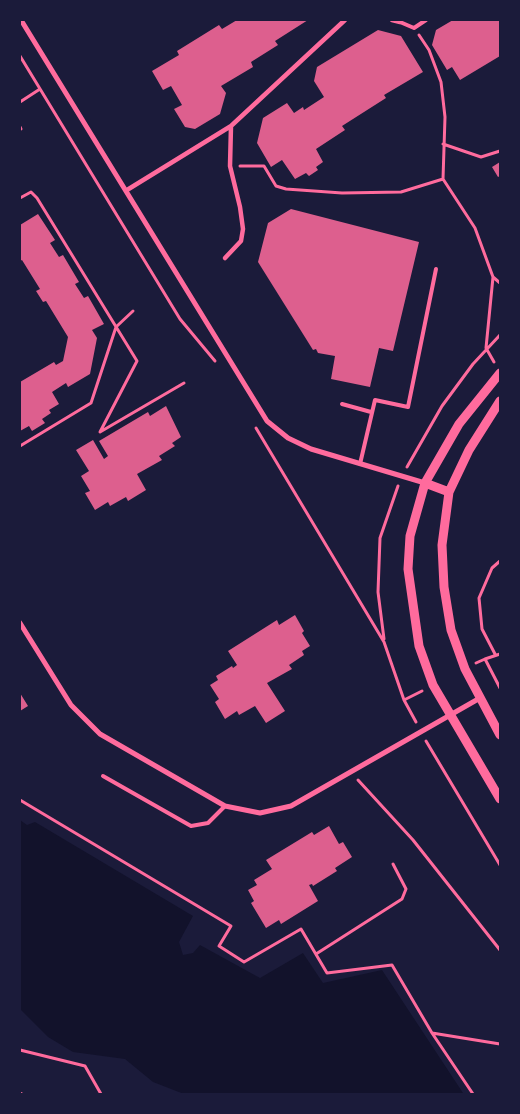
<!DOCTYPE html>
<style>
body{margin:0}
#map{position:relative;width:520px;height:1114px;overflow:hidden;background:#1b1b3a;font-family:Manrope,sans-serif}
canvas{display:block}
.frame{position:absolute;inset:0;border:21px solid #1b1b3a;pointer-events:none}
</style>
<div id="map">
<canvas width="520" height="1114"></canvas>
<div class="frame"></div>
</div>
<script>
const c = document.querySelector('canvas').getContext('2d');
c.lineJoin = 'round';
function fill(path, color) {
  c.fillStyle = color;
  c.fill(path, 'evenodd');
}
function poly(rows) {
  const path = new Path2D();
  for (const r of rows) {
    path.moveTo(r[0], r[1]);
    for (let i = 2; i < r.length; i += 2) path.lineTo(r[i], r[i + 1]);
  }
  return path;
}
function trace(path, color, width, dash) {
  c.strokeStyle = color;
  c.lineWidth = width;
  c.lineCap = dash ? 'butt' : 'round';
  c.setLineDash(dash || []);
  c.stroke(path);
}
fill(poly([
 [20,820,27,825,35,822,193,916,179,942,183,955,193,953,200,945,260,978,303,953,323,983,382,970,463,1093,184,1094,153,1082,125,1059,73,1052,48,1037,20,1009]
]), '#12122b');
fill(poly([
 [237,20,308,20,275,41,278,45,251,62,253,67,221,86,226,93,220,114,195,129,185,127,174,109,182,105,171,86,163,90,152,71,179,55,177,51,219,25,222,29],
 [453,20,500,20,500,56,460,80,452,67,447,70,432,45,436,30],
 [378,30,401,36,423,72,384,95,386,98,342,126,345,130,316,149,323,162,316,167,318,170,309,176,306,173,295,179,282,160,271,167,257,143,263,118,287,103,294,113,303,107,304,110,324,97,314,81,317,67],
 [500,162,500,176,498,177,492,167],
 [291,209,419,242,393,351,379,348,370,387,331,379,335,356,318,353,316,349,313,350,258,262,268,223],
 [38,214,55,240,50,243,59,257,63,255,79,282,75,284,84,298,88,296,104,324,92,330,97,338,90,374,68,387,66,383,52,392,59,404,49,410,51,413,42,419,45,423,32,431,29,426,20,431,20,382,54,362,56,365,63,361,68,337,46,301,43,302,36,291,40,289,22,260,20,261,20,225],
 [166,406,181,437,172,443,175,446,159,456,162,460,137,474,146,490,128,501,126,497,110,506,108,502,95,510,85,493,90,491,81,476,89,471,76,450,93,440,104,459,108,456,99,441,148,412,150,416],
 [295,615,304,631,302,633,310,646,302,651,304,655,289,665,292,669,267,683,285,711,266,723,255,706,239,715,237,711,225,719,215,702,219,699,210,685,218,680,216,676,232,666,233,668,237,665,228,651,277,620,279,625],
 [20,693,28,706,20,711],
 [329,826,339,844,343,842,352,857,335,868,337,871,313,886,312,884,309,885,318,901,281,924,279,920,266,928,251,903,254,901,248,890,257,885,254,880,272,869,266,860,312,832,314,835]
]), '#dd5f8e');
trace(poly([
 [419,35,429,50,441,82,445,117,443,179,475,228,493,277,486,348,494,362],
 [20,56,180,319,215,361],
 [20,102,40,89],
 [20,127,21,129],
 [443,144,481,157,500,151],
 [240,166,264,166,276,186,286,189,342,193,401,192,443,179],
 [20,198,31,192,37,198,137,361,100,432,184,383],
 [493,277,500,283],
 [256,428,384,642,404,700,416,722],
 [20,446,91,403,116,327,133,311],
 [407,467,442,406,473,364,500,335],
 [384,639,378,592,380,538,398,486],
 [495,654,482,629,479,598,492,568,500,561],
 [485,659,500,654],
 [476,663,485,659,500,688],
 [404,700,422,691],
 [426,741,500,865],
 [358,780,413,840,500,950],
 [20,800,231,926,219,946,244,962,301,929,327,973,392,965,432,1033,500,1044],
 [316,954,402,899,406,889,393,864],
 [432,1033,473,1094],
 [20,1050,85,1066,101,1094],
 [20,1093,22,1094]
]), '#ff6b9d', 3);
trace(poly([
 [400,22,414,28,426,20],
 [342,404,371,412],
 [360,464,375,400,408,407,436,269],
 [103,776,191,826,208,823,225,806]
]), '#ff6b9d', 4);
trace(poly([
 [392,20,400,22],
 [127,190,231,126,345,20],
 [225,258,241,241,243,229,240,207,230,166,231,126]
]), '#ff6b9d', 4.5);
trace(poly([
 [21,20,267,421,288,438,311,449,425,483],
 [20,623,71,705,100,734,225,806,260,813,291,806,480,698]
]), '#ff6b9d', 5);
trace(poly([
 [500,373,459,424,425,483,410,536,408,569,419,646,433,685,500,799],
 [500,401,469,450,449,492,442,545,444,587,451,630,465,669,500,735],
 [425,483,449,492]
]), '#ff6b9d', 9);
</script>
